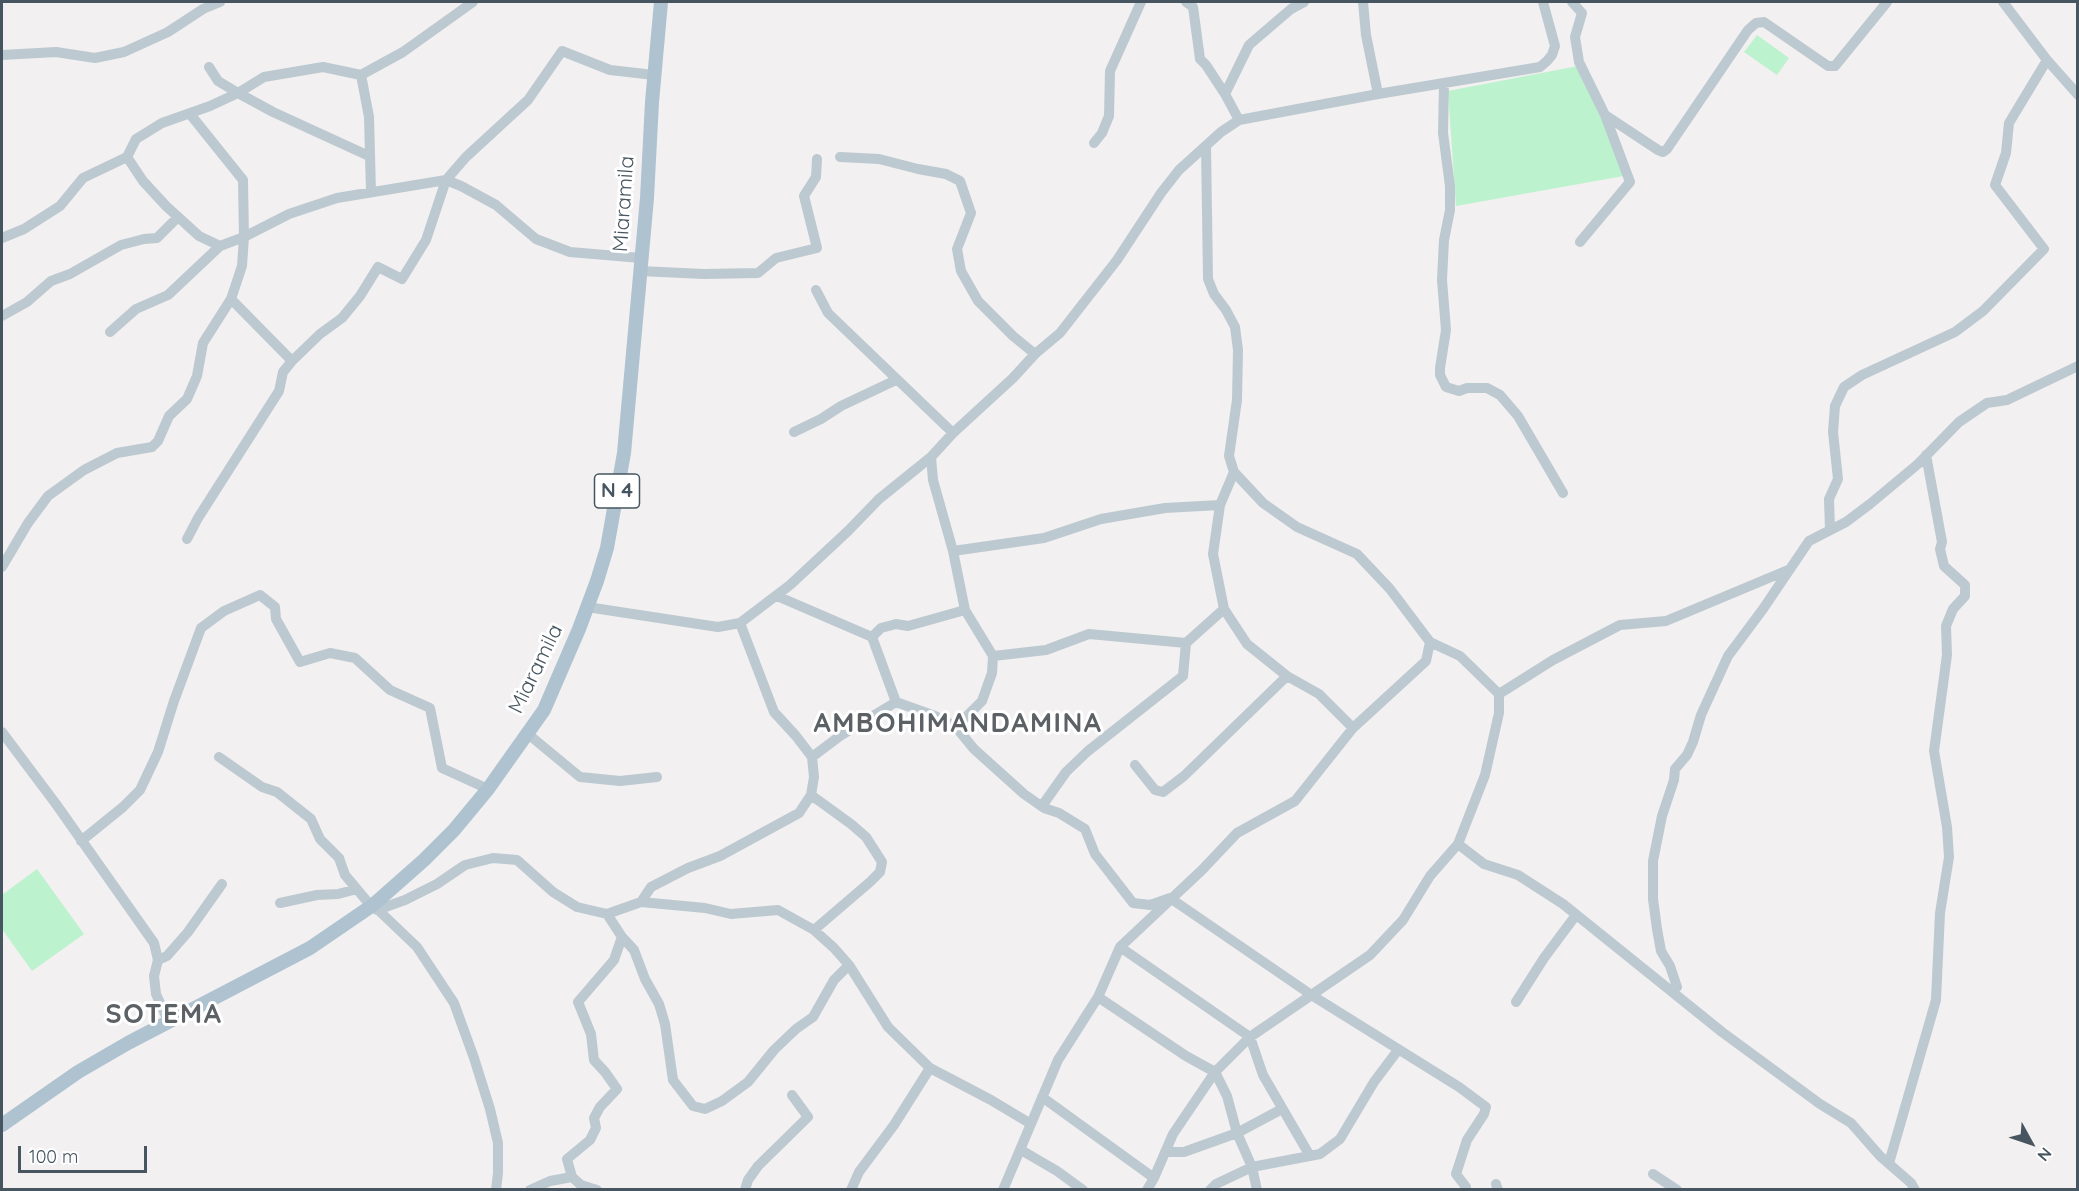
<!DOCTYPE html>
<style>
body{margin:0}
#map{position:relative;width:2079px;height:1191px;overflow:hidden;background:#f2f0f0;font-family:Quicksand,sans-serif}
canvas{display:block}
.frame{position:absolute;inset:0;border:3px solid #46555f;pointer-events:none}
.north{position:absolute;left:2001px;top:1113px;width:60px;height:60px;-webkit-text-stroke:4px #fff;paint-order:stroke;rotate:130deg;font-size:16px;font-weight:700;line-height:24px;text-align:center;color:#46555f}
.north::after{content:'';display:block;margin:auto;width:21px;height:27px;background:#46555f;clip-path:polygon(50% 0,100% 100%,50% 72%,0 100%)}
.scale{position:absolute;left:18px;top:1146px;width:129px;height:27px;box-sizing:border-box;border:3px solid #46555f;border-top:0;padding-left:8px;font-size:18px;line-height:21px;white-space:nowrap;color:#46555f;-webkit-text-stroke:4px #fff;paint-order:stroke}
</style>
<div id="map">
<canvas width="2079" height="1191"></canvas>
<div class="frame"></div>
<div class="north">N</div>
<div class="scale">100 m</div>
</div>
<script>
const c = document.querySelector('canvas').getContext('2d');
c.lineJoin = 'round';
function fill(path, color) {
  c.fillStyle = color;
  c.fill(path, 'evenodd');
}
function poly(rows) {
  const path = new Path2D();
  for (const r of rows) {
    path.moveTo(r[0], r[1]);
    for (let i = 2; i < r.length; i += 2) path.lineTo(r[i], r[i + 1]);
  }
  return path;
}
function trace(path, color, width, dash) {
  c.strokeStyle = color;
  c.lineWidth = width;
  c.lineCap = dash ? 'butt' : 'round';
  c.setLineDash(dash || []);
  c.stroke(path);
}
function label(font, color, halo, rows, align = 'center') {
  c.font = font + ' Quicksand,sans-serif';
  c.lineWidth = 6;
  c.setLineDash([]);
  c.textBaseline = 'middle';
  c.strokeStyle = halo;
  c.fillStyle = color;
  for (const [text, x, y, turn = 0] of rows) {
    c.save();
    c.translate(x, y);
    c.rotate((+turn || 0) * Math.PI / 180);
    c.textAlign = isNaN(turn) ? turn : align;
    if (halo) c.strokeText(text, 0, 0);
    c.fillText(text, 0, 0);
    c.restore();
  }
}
fill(poly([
 [1757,35,1789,58,1777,75,1744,52],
 [1578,66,1629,175,1456,206,1448,91],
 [37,869,84,934,32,971,2,929,2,895]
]), '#bcf2cd');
trace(poly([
 [1186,2,1193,7,1200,59,1206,65,1225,94,1239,120],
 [1363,2,1366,35,1378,94],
 [1572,2,1582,13,1575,37,1579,62,1605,115,1630,182,1580,242],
 [2003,2,2047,60,2078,95],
 [2,55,56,52,95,58,124,52,168,32,203,9,220,2],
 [209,67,218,81,238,93,273,112,369,156],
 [361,75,369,117,371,192],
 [1444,84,1443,133,1450,186,1450,210,1444,240,1442,280,1446,330,1440,368,1440,375,1446,387,1459,391,1467,388,1487,388,1500,395,1518,416,1563,493],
 [1225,94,1249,45,1291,9,1304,2],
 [1605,115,1658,150,1663,152,1667,149,1748,30,1756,23,1764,22,1828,66,1835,66,1887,2],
 [1094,143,1102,133,1109,116,1110,71,1141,2],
 [1206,146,1208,279,1214,294,1226,310,1235,327,1238,350,1237,400,1229,456,1234,472,1220,505,1213,554,1224,609,1247,644,1287,676,1319,694,1353,728],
 [127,157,143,181,166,206,199,236,220,246,244,237,289,214,337,198,446,180,461,186,496,205,536,239,570,252,641,258],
 [840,157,879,159,918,169,946,174,960,181,971,213,957,249,961,271,978,301,1013,336,1035,354],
 [2,238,24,229,60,206,83,178,127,157,136,139,162,123,210,106,238,93,264,77,323,67,361,75,403,52,473,2],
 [640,271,704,274,758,273,776,258,817,248,804,196,816,177,817,159],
 [816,290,828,313,953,433],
 [231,299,292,361],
 [2,316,27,302,51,281,70,274,121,245,144,239,157,238,178,217],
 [110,332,136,309,168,295,220,246],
 [794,432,821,419,841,406,896,380],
 [931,457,933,480,953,551,965,610,993,656,992,673,982,701,956,727],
 [1830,530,1829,499,1838,479,1833,432,1835,406,1844,387,1862,375,1955,332,1983,311,2044,249,1995,185,2006,153,2009,123,2047,60],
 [187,539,198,518,279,391,283,372,292,361,320,334,342,318,360,296,378,267,402,279,426,240,446,180,466,157,528,100,562,51,610,70,654,75],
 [953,551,1044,538,1101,519,1165,508,1220,505],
 [2,567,28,523,48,496,84,470,117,453,152,447,158,441,169,416,187,399,197,376,203,343,231,299,242,266,244,237,243,180,190,114],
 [777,596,872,637,896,702,935,716,956,727,974,749,1024,794,1044,808,1059,813,1085,829,1095,854,1133,903,1150,905,1170,898,1313,996,1459,1087,1486,1107,1484,1114,1467,1140,1456,1174,1466,1187],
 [587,607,718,627,740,623,790,585,848,531,879,499,931,457,953,433,1013,378,1035,354,1060,333,1117,260,1161,193,1179,170,1221,132,1239,120,1378,94,1540,67,1547,61,1552,55,1555,46,1543,2],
 [872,637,881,628,896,624,908,626,965,610],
 [993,656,1046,650,1089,634,1186,643,1224,609],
 [1499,694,1553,660,1620,625,1666,621,1788,570],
 [2,732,56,804,154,943,158,960,154,976,156,994,169,1023],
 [528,734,580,777,620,781,657,777],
 [219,757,262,787,277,792,311,819,320,839,339,858,345,875,371,906],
 [812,757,840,736,896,702],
 [1135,765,1155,790,1163,792,1184,776,1287,676],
 [811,795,851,824,866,837,882,862,880,872,870,882,814,930],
 [1042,806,1066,772,1088,751,1183,676,1186,643],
 [81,841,123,807,140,790,158,752,174,701,201,628,224,611,260,595,275,607,276,619,300,662,330,653,355,658,390,690,430,708,442,768,488,789],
 [1458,844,1484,864,1518,875,1563,904,1722,1032,1820,1104,1851,1123,1880,1156,1911,1183,1915,1190],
 [641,902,651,887,688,868,720,856,799,813,811,795,814,777,812,757,796,736,774,712,740,623],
 [280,903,317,895,338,894,357,889],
 [373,905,417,947,454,1003,474,1058,490,1109,498,1143,498,1173,496,1190],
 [377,910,405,900,437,884,465,865,493,858,517,860,553,892,577,907,607,914,641,902,705,908,731,914,778,910,814,930,834,948,849,965,888,1027,930,1068,991,1100,1031,1124],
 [622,937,634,950,645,979,659,1004,665,1024,673,1080,693,1106,705,1109,722,1101,748,1082,774,1050,796,1029,813,1017,834,980,849,965],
 [1120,947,1250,1037,1263,1075,1310,1156],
 [158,960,167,956,188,932,222,884],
 [1672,992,1677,987,1670,966,1661,951,1657,929,1653,899,1653,861,1662,816,1674,780,1675,769,1687,755,1693,742,1701,715,1728,656,1763,609,1809,541,1846,522,1870,504,1918,464,1959,422,1987,403,2007,400,2078,366],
 [1098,997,1186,1056,1215,1072,1227,1096,1237,1133,1252,1167,1257,1190],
 [1516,1002,1544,958,1576,915],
 [1042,1097,1154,1178],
 [1021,1150,1057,1171,1083,1190],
 [1165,1152,1184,1152,1237,1133,1282,1109],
 [1889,1163,1936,1000,1940,913,1949,857,1947,827,1934,751,1947,655,1946,626,1953,609,1965,596,1965,585,1944,566,1940,549,1942,542,1926,455],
 [1653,1174,1677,1190],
 [572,1177,567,1159,590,1140,596,1128,594,1118,600,1107,617,1089,605,1072,594,1060,591,1034,578,1002,614,960,622,937,607,914],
 [1496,1184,1498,1190],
 [530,1190,550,1181,572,1177,581,1185,597,1190],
 [745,1190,748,1180,758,1166,808,1117,792,1095],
 [851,1190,859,1172,894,1125,930,1068],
 [1003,1190,1058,1060,1098,997,1120,947,1202,870,1237,833,1295,801,1353,728,1426,661,1430,642,1390,589,1357,554,1297,527,1263,503,1234,472],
 [1147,1190,1154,1178,1173,1134,1215,1072,1250,1037,1370,955,1403,920,1430,876,1458,844,1485,775,1499,713,1499,694,1460,656,1430,642],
 [1210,1190,1216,1184,1252,1167,1320,1154,1340,1139,1374,1082,1398,1050]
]), '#bdc9d0', 10);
trace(poly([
 [2,1125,78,1072,128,1043,310,948,373,905,424,860,454,830,488,789,544,710,579,629,597,581,607,548,624,453,647,198,652,102,661,2]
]), '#aec2d0', 14);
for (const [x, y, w] of [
 [617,491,45]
]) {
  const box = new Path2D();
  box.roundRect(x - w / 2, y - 17, w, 34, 4.5);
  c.fillStyle = '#fff';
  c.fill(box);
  trace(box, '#46555f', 1.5);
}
label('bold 20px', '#46555f', null, [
 ["N 4",617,491]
]);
label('21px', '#46555f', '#fff', [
 ["Miaramila",624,204,-86],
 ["Miaramila",536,669,-64]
]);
c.letterSpacing = '1.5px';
label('bold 27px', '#5c6165', '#fff', [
 ["AMBOHIMANDAMINA",958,724],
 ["SOTEMA",164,1015]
]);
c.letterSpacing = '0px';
</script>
